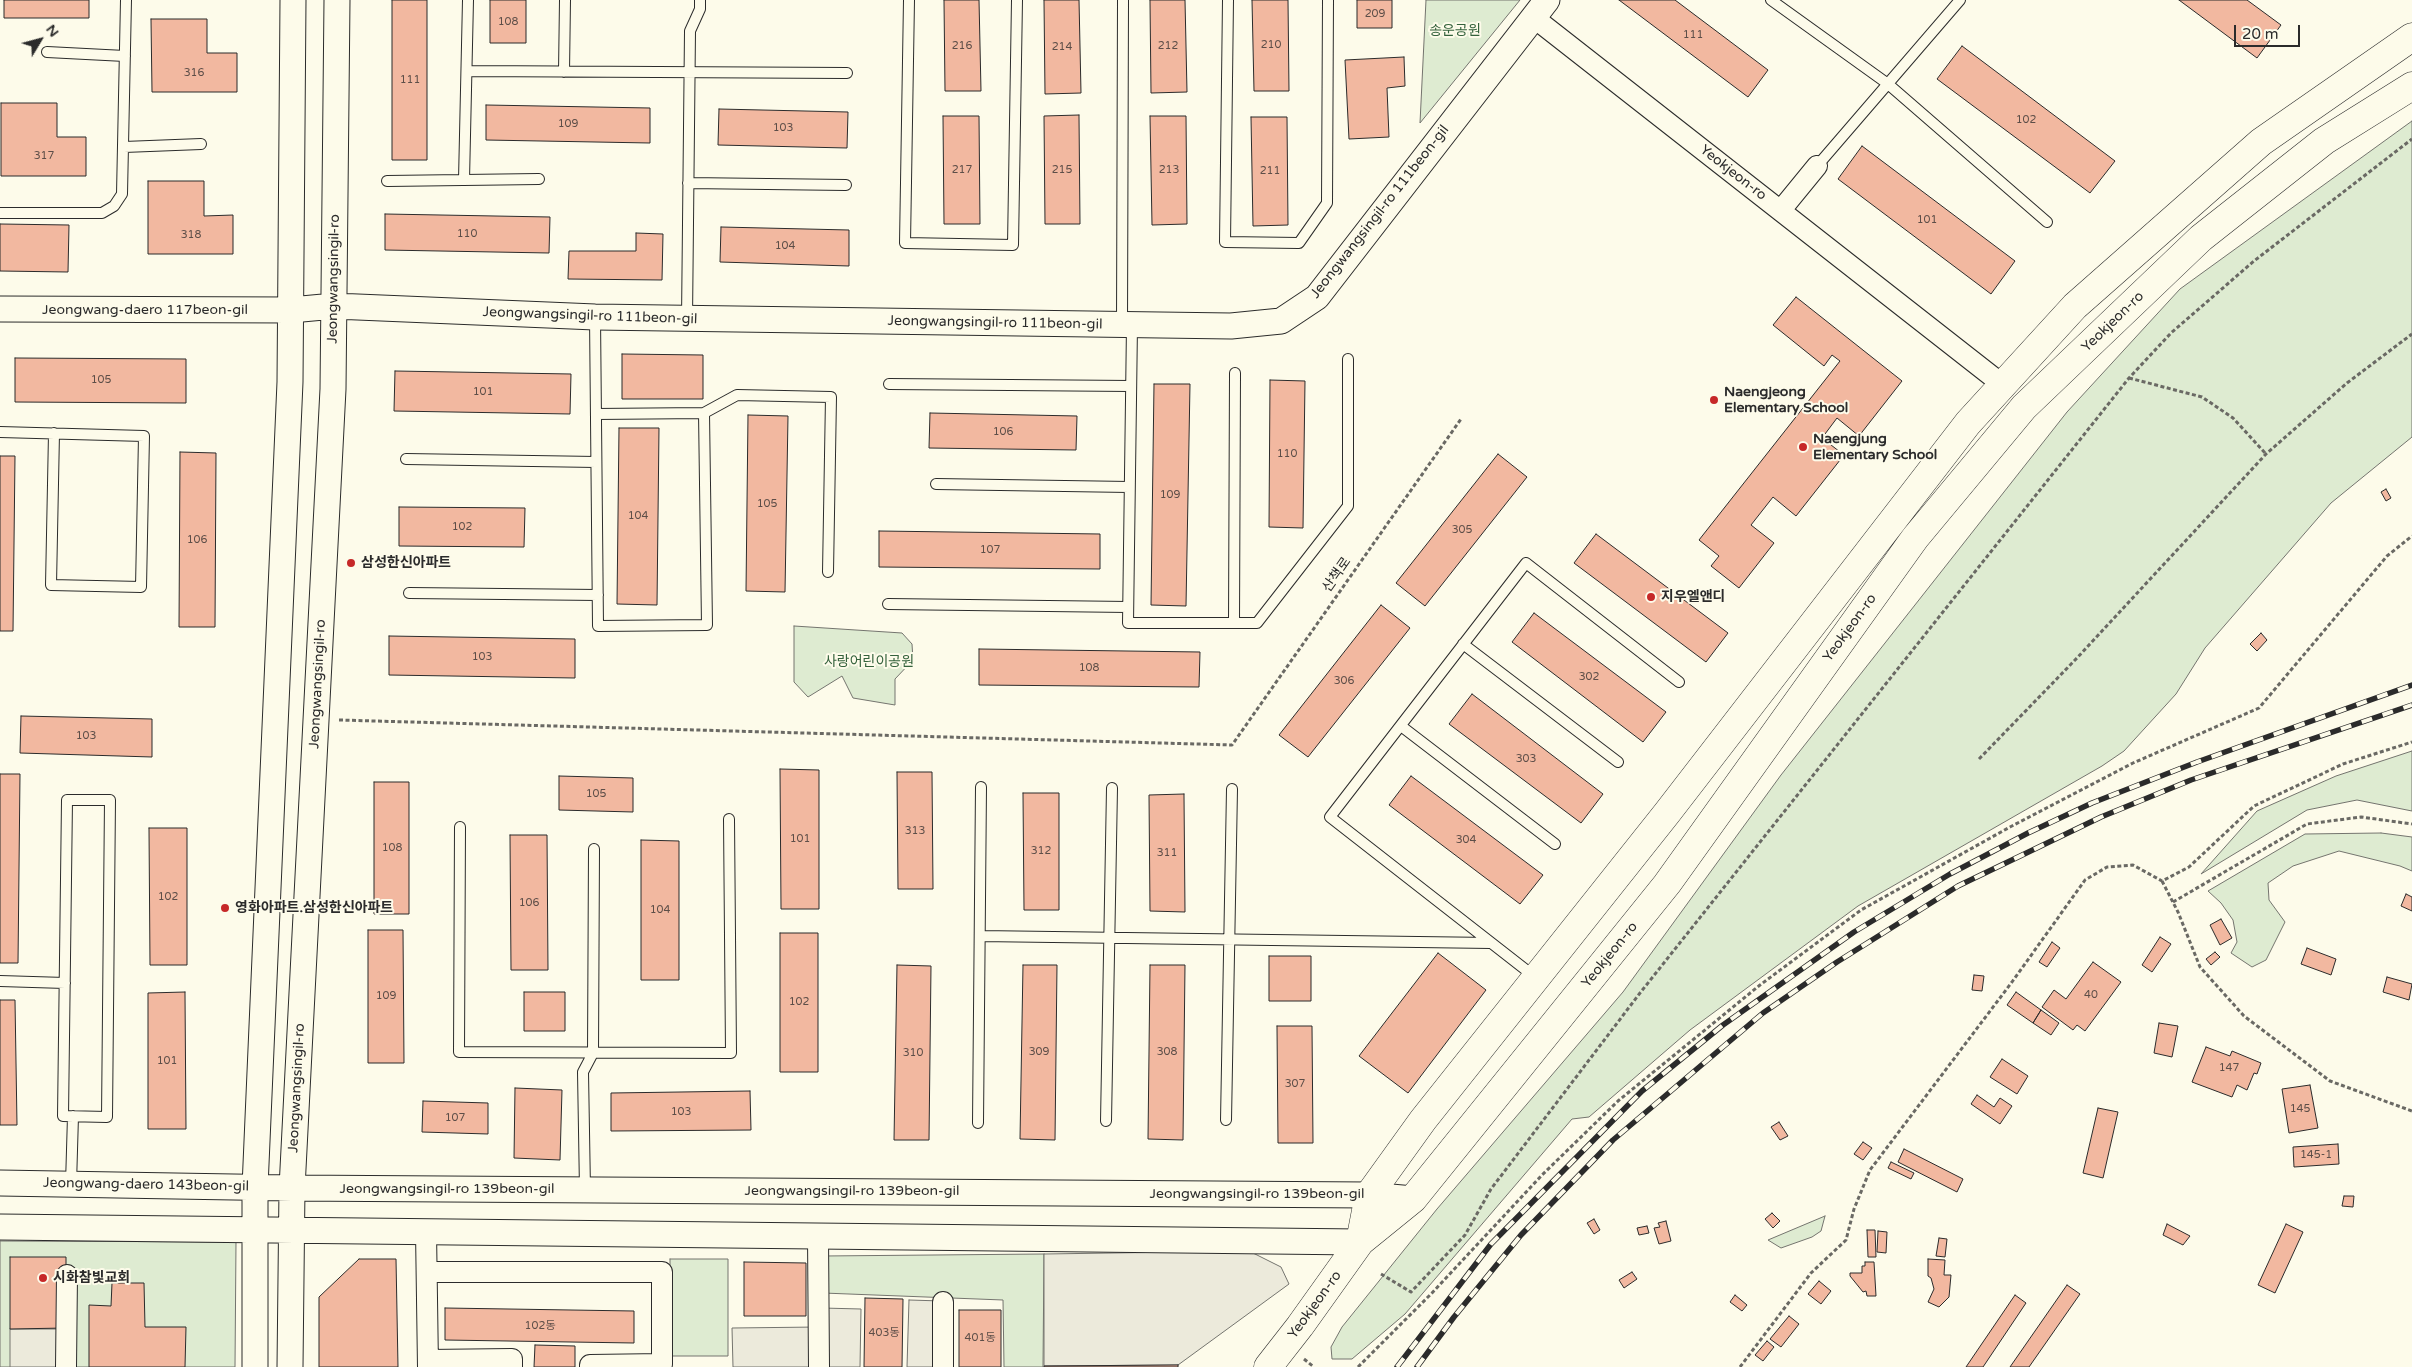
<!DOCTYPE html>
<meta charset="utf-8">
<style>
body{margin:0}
#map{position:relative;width:2412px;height:1367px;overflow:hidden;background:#fdfbea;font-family:"Varela Round",sans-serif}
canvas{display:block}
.north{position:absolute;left:15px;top:15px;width:50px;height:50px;-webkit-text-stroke:4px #fdfbea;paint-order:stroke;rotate:53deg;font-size:14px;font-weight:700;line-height:20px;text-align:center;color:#2b2b2b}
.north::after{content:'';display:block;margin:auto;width:18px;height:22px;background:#2b2b2b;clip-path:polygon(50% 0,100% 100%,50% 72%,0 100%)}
.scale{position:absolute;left:2234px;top:25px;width:66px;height:22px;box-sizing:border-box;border:2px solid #2b2b2b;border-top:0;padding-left:6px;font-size:15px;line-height:18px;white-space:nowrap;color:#2b2b2b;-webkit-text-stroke:4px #fdfbea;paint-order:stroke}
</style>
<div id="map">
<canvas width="2412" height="1367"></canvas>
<div class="north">N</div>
<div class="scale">20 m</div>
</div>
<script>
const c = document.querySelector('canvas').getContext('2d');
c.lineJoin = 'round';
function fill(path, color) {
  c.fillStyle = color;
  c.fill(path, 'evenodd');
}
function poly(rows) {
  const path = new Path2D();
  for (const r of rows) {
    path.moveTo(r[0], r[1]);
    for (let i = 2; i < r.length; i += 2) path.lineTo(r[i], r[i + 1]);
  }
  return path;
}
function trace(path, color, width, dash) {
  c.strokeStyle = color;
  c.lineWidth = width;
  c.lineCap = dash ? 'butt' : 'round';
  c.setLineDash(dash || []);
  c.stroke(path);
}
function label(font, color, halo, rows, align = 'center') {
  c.font = font + ' "Varela Round","Noto Sans KR",sans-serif';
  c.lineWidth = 4;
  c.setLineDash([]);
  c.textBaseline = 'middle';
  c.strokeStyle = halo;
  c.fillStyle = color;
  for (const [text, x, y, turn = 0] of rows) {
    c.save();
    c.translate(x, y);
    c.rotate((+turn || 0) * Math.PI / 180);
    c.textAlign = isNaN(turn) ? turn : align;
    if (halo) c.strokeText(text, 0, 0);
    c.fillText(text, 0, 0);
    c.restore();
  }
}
const green = poly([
 [1426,0,1520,0,1420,123,1426,0],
 [2412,121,2412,437,2331,503,2205,648,2176,694,2124,751,2102,766,1858,906,1690,1030,1589,1117,1572,1119,1405,1314,1352,1359,1332,1359,1331,1347,1342,1327,1437,1209,1623,992,1781,775,2067,412,2180,289,2412,121],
 [794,626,902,633,912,644,913,660,895,679,895,705,853,698,842,676,808,697,794,682,794,626],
 [2412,751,2412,811,2357,800,2307,810,2201,874,2257,811,2336,776,2412,751],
 [2381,833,2412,837,2412,871,2400,866,2339,851,2293,866,2268,883,2269,900,2285,922,2266,960,2252,967,2231,953,2237,942,2233,920,2221,903,2208,891,2305,834,2381,833],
 [1825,1216,1821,1231,1812,1237,1781,1248,1768,1240,1825,1216],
 [0,1241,236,1242,235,1367,0,1367,0,1241],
 [1044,1254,1043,1367,1004,1367,1003,1300,823,1293,823,1256,1044,1254],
 [670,1259,728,1259,728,1356,670,1356,670,1259]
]);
fill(green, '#deebd1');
trace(green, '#74746e', 1);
const parking = poly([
 [1249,1251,1281,1267,1289,1284,1178,1365,1044,1366,1044,1254,1249,1251],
 [909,1300,942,1301,940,1367,907,1367,909,1300],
 [822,1308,861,1309,860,1367,822,1367,822,1308],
 [819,1327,820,1367,733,1367,732,1328,819,1327],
 [10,1329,67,1329,66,1367,10,1367,10,1329]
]);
fill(parking, '#eceadb');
trace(parking, '#74746e', 1);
const building = poly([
 [4,0,89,0,89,18,4,18,4,0],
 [392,0,427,0,427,160,392,160,392,0],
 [490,0,526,0,526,43,490,43,490,0],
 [944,0,979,0,981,91,945,91,944,0],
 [1044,0,1079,0,1081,93,1045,94,1044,0],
 [1150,0,1185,0,1187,92,1151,93,1150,0],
 [1252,0,1288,0,1289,91,1254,91,1252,0],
 [1357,0,1392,0,1392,28,1357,28,1357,0],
 [1619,0,1675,0,1768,70,1748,97,1619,0],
 [2179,0,2247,0,2281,25,2257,58,2179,0],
 [151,19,207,19,207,53,237,53,237,92,152,92,151,19],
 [1962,46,2115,161,2090,193,1937,79,1962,46],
 [1404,57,1405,86,1387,88,1389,137,1349,139,1345,60,1404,57],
 [1,103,57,103,57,137,86,137,86,176,1,176,1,103],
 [486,105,650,108,650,143,486,140,486,105],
 [719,109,848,112,847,148,718,145,719,109],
 [1079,115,1080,224,1045,224,1044,116,1079,115],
 [943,116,979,116,980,224,944,224,943,116],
 [1150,116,1186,116,1187,224,1152,225,1150,116],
 [1251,117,1287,117,1288,225,1253,226,1251,117],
 [1862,146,2015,261,1991,294,1838,179,1862,146],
 [148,181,204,181,204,216,233,215,233,254,148,254,148,181],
 [385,214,550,217,549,253,385,250,385,214],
 [0,224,69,225,68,272,0,271,0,224],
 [721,227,849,230,849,266,720,262,721,227],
 [636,233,663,234,662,280,568,279,569,251,636,251,636,233],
 [1796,297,1902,381,1859,436,1837,418,1822,438,1844,455,1796,516,1773,497,1751,525,1774,543,1739,588,1711,566,1719,556,1699,540,1840,361,1832,355,1824,366,1773,325,1796,297],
 [622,354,703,355,703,399,622,399,622,354],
 [15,358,186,359,186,403,15,402,15,358],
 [395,371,571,374,570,414,394,411,395,371],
 [1270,380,1305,381,1303,528,1269,527,1270,380],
 [1154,384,1190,384,1186,606,1151,605,1154,384],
 [930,413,1077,416,1076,450,929,448,930,413],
 [748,415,788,416,785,592,746,591,748,415],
 [619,428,659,428,657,605,617,604,619,428],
 [180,452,216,453,215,627,179,627,180,452],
 [1498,454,1527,477,1425,606,1396,583,1498,454],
 [0,456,15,456,13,631,0,631,0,456],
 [2386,489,2391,498,2386,501,2381,492,2386,489],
 [399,507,525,508,524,547,399,546,399,507],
 [879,531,1100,534,1100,569,879,567,879,531],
 [1596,534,1728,633,1706,662,1574,563,1596,534],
 [1381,605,1410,628,1308,757,1279,735,1381,605],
 [1534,613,1666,712,1643,742,1512,642,1534,613],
 [2261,633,2267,640,2257,651,2250,644,2261,633],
 [389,636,575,639,575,678,389,675,389,636],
 [979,649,1200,652,1199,687,979,685,979,649],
 [1472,694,1603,794,1581,823,1449,724,1472,694],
 [21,716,152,719,152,757,20,753,21,716],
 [780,769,819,770,819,909,781,909,780,769],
 [897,772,932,772,933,889,898,889,897,772],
 [0,774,20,774,18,963,0,963,0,774],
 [559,776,633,778,633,812,559,810,559,776],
 [1411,776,1543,875,1520,904,1389,805,1411,776],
 [374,782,409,782,409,914,374,914,374,782],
 [1023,793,1059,793,1059,910,1024,910,1023,793],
 [1184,794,1185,912,1150,911,1149,795,1184,794],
 [149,828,187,828,187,965,150,965,149,828],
 [510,835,547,835,548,970,511,970,510,835],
 [641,840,679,841,679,980,641,980,641,840],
 [2406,894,2412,897,2412,911,2401,906,2406,894],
 [2221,919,2232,938,2220,945,2210,925,2221,919],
 [368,930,403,930,404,1063,368,1063,368,930],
 [780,933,818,933,818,1072,780,1072,780,933],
 [2160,937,2171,944,2152,972,2142,965,2160,937],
 [2052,942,2060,948,2047,967,2039,962,2052,942],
 [2307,948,2336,959,2331,975,2301,964,2307,948],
 [2215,952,2220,957,2211,965,2206,959,2215,952],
 [1438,953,1486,990,1408,1093,1359,1056,1438,953],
 [1269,956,1311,956,1311,1001,1269,1001,1269,956],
 [2093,962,2121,982,2085,1031,2077,1025,2073,1030,2042,1007,2054,990,2066,999,2093,962],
 [897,965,931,966,929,1140,894,1140,897,965],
 [1023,965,1057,965,1055,1140,1020,1139,1023,965],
 [1150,965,1185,965,1183,1140,1148,1139,1150,965],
 [1974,975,1984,976,1982,991,1972,990,1974,975],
 [2387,977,2412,984,2409,1000,2383,992,2387,977],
 [185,992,186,1129,148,1129,148,993,185,992],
 [524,992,565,992,565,1031,524,1031,524,992],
 [2016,992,2041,1010,2033,1023,2007,1005,2016,992],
 [0,1000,15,1000,17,1125,0,1125,0,1000],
 [2041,1010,2059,1023,2051,1035,2033,1023,2041,1010],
 [2159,1023,2178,1026,2172,1057,2154,1053,2159,1023],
 [1277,1026,1312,1026,1313,1143,1278,1143,1277,1026],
 [2206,1047,2230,1056,2232,1051,2261,1063,2257,1074,2254,1073,2247,1090,2237,1085,2232,1097,2192,1082,2206,1047],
 [2002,1059,2028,1076,2017,1094,1990,1077,2002,1059],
 [2310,1085,2318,1128,2289,1133,2282,1089,2310,1085],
 [515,1088,562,1090,560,1160,514,1158,515,1088],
 [750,1091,751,1130,611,1131,611,1093,750,1091],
 [1977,1095,1994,1107,2000,1098,2012,1106,2000,1124,1971,1104,1977,1095],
 [423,1101,488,1103,488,1134,422,1132,423,1101],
 [2098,1108,2118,1112,2103,1178,2083,1173,2098,1108],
 [1779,1122,1788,1136,1780,1140,1771,1127,1779,1122],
 [1863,1142,1872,1148,1863,1160,1854,1154,1863,1142],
 [2338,1144,2339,1164,2294,1167,2293,1147,2338,1144],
 [1904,1149,1963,1179,1957,1192,1898,1162,1904,1149],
 [1891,1162,1914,1173,1911,1179,1888,1168,1891,1162],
 [2344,1196,2354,1196,2353,1207,2342,1206,2344,1196],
 [1772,1213,1780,1221,1773,1228,1765,1219,1772,1213],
 [1594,1219,1600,1230,1594,1234,1587,1223,1594,1219],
 [1666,1221,1671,1241,1659,1244,1654,1228,1660,1227,1658,1223,1666,1221],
 [2167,1224,2190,1236,2183,1245,2163,1235,2167,1224],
 [2286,1224,2303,1232,2275,1293,2258,1285,2286,1224],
 [1647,1226,1649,1233,1639,1235,1637,1228,1647,1226],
 [1867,1230,1875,1230,1876,1257,1868,1257,1867,1230],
 [1878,1231,1887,1232,1886,1253,1877,1252,1878,1231],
 [1939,1238,1947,1239,1945,1257,1936,1256,1939,1238],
 [10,1257,66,1257,66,1328,10,1329,10,1257],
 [359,1259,396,1259,398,1367,319,1367,319,1297,359,1259],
 [1928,1259,1945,1260,1944,1275,1951,1275,1949,1297,1939,1307,1928,1302,1934,1289,1931,1278,1928,1276,1928,1259],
 [744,1262,806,1263,806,1316,744,1316,744,1262],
 [1865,1262,1874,1262,1876,1296,1867,1296,1866,1291,1863,1292,1850,1276,1850,1273,1862,1273,1862,1266,1865,1266,1865,1262],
 [1632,1272,1637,1279,1624,1288,1619,1280,1632,1272],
 [1819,1281,1831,1291,1821,1304,1808,1294,1819,1281],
 [112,1283,144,1283,145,1327,186,1327,185,1367,89,1367,89,1305,111,1306,112,1283],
 [2067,1285,2080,1294,2029,1367,2010,1367,2067,1285],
 [1735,1295,1747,1305,1742,1311,1730,1302,1735,1295],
 [2015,1295,2026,1303,1983,1367,1966,1367,2015,1295],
 [865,1298,903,1299,902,1367,864,1367,865,1298],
 [445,1308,634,1311,634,1343,445,1340,445,1308],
 [959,1310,1001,1310,1001,1367,959,1367,959,1310],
 [1789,1316,1799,1324,1781,1347,1770,1339,1789,1316],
 [1767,1341,1774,1347,1763,1361,1755,1355,1767,1341],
 [535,1345,575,1346,575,1367,534,1367,535,1345],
 [1178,1365,1178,1367,1044,1367,1044,1366,1178,1365]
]);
fill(building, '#f2b8a0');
trace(building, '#2b2b2b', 1);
const service = poly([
 [909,0,905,243,1013,245,1017,0],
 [1228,0,1225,242,1299,243,1327,203,1328,0],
 [1771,0,1888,84,2047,222],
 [47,52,125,56],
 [467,71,847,73],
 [564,72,565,0],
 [124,147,201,144],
 [1817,166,1960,0],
 [464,180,468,0],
 [387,181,539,179],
 [688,183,846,185],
 [0,213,102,213,114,206,122,194,126,0],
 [595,317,598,626,707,625,704,413,737,395,831,397,828,572],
 [687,319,690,31,700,9,700,0],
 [1122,324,1123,0],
 [1132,325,1128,623,1257,623,1348,506,1348,359],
 [889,384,1131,386],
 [596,414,704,413],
 [0,432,144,436,141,587,51,585,54,433],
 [406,459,596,462],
 [936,484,1129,487],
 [409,593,598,595],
 [888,604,1128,607],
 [1234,623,1235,373],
 [1463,644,1618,762],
 [1401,726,1555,844],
 [67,800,110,800,107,1117,63,1116,67,800],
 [460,827,459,1052,731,1053,729,819],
 [980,936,1491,943],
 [1535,977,1330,817,1526,563,1679,682],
 [0,981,65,983],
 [1226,1120,1232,789],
 [1106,1121,1112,788],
 [978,1123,981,787],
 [71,1184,73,1116],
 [585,1190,583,1072,593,1053,594,849]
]);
const minor = poly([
 [1533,17,2003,385],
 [1781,210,1817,166],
 [426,1231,428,1367],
 [818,1236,819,1367],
 [427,1272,662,1272,662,1364,590,1365,590,1367],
 [428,1360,512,1359,512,1367],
 [66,1367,67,1275],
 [943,1367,943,1302]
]);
const tertiary = poly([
 [0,309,291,310,334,306,595,317,1231,326,1281,321,1317,297,1547,0],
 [0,1183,292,1188,1369,1195,1413,1199],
 [0,1227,1360,1242],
 [255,1367,255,1187,290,382,293,0],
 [290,1367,292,1188,333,389,337,0]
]);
const secondary = poly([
 [1360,1242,1369,1195,1423,1120,1667,813,1968,423,2075,306,2261,142,2412,37],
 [1268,1367,1300,1326,1360,1242,1413,1199,1667,884,1915,538,2024,407,2201,238,2324,141,2412,86]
]);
trace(service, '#2b2b2b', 12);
trace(minor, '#2b2b2b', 22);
trace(tertiary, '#2b2b2b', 27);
trace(secondary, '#2b2b2b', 29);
trace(poly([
 [2129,378,2202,397,2233,418,2266,454],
 [339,720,1232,745,1461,419],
 [1979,759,2077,658,2266,454,2347,383,2412,334],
 [2162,881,2178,912,2200,967,2244,1016,2330,1081,2412,1111],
 [2173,902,2307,824,2361,817,2412,824],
 [1381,1274,1411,1292,1465,1235,1491,1189,1640,993,2129,378,2171,333,2254,261,2412,139],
 [1304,1359,1314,1367],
 [1358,1367,1432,1293,1542,1175,1618,1101,1760,985,1861,910,2010,827,2133,763,2259,708,2387,556,2412,536],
 [1740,1367,1811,1273,1846,1240,1854,1209,1870,1170,2012,982,2085,880,2107,867,2133,865,2162,881,2189,867,2254,806,2343,764,2412,742]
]), '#6a6964', 3, [4, 2.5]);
trace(service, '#fdfbea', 10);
trace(minor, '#fdfbea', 20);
trace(tertiary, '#fdfbea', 25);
trace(secondary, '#fdfbea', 28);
const rail = poly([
 [1397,1367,1491,1244,1642,1091,1723,1025,1854,932,1950,874,2028,833,2092,803,2197,762,2412,685],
 [1417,1367,1454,1317,1521,1235,1613,1140,1763,1013,1837,962,1958,886,2101,817,2191,780,2412,705]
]);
trace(rail, '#2b2b2b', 5.5);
trace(rail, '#fdfbea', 4, [11]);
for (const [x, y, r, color] of [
 [1714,400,5,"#c62828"],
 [1803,447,5,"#c62828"],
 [351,563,5,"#c62828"],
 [1651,597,5,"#c62828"],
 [225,908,5,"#c62828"],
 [43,1278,5,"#c62828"]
]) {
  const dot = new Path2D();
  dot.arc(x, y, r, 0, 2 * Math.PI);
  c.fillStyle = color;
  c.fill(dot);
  trace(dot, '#fdfbea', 2);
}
label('11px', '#5d4e48', null, [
 ["209",1375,14],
 ["108",508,22],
 ["111",1693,35],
 ["210",1271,45],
 ["216",962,46],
 ["212",1168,46],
 ["214",1062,47],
 ["316",194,73],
 ["111",410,80],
 ["102",2026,120],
 ["109",568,124],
 ["103",783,128],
 ["317",44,156],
 ["217",962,170],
 ["215",1062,170],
 ["213",1169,170],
 ["211",1270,171],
 ["101",1927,220],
 ["110",467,234],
 ["318",191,235],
 ["104",785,246],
 ["105",101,380],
 ["101",483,392],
 ["106",1003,432],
 ["110",1287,454],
 ["109",1170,495],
 ["105",767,504],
 ["104",638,516],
 ["102",462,527],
 ["305",1462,530],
 ["106",197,540],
 ["107",990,550],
 ["103",482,657],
 ["108",1089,668],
 ["302",1589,677],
 ["306",1344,681],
 ["103",86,736],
 ["303",1526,759],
 ["105",596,794],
 ["313",915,831],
 ["101",800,839],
 ["304",1466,840],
 ["108",392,848],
 ["312",1041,851],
 ["311",1167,853],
 ["102",168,897],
 ["106",529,903],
 ["104",660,910],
 ["40",2091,995],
 ["109",386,996],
 ["102",799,1002],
 ["309",1039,1052],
 ["308",1167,1052],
 ["310",913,1053],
 ["101",167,1061],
 ["147",2229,1068],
 ["307",1295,1084],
 ["145",2300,1109],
 ["103",681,1112],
 ["107",455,1118],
 ["145-1",2316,1155],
 ["102동",540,1326],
 ["403동",884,1333],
 ["401동",980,1338]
]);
label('14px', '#34623c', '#fdfbea', [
 ["송운공원",1455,31],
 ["사랑어린이공원",869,662]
]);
label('14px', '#2b2b2b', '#fdfbea', [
 ["Yeokjeon-ro",1733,173,38],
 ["Jeongwangsingil-ro 111beon-gil",1380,212,-52],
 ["Jeongwangsingil-ro",334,279,-89],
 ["Jeongwang-daero 117beon-gil",145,310],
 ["Jeongwangsingil-ro 111beon-gil",590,316,2],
 ["Yeokjeon-ro",2113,322,-44],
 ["Jeongwangsingil-ro 111beon-gil",995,323,1],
 ["산책로",1337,575,-55],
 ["Yeokjeon-ro",1850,628,-54],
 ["Jeongwangsingil-ro",318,684,-87],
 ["Yeokjeon-ro",1610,955,-51],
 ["Jeongwangsingil-ro",297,1088,-87],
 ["Jeongwang-daero 143beon-gil",146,1185,1],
 ["Jeongwangsingil-ro 139beon-gil",447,1189],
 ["Jeongwangsingil-ro 139beon-gil",852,1191],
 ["Jeongwangsingil-ro 139beon-gil",1257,1194],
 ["Yeokjeon-ro",1315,1305,-54]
]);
label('bold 14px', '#2b2b2b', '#fdfbea', [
 ["Naengjeong",1724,392],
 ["Elementary School",1724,408],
 ["Naengjung",1813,439],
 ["Elementary School",1813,455],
 ["삼성한신아파트",361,563],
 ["지우엘앤디",1661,597],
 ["영화아파트.삼성한신아파트",235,908],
 ["시화참빛교회",53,1278]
], 'left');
</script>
